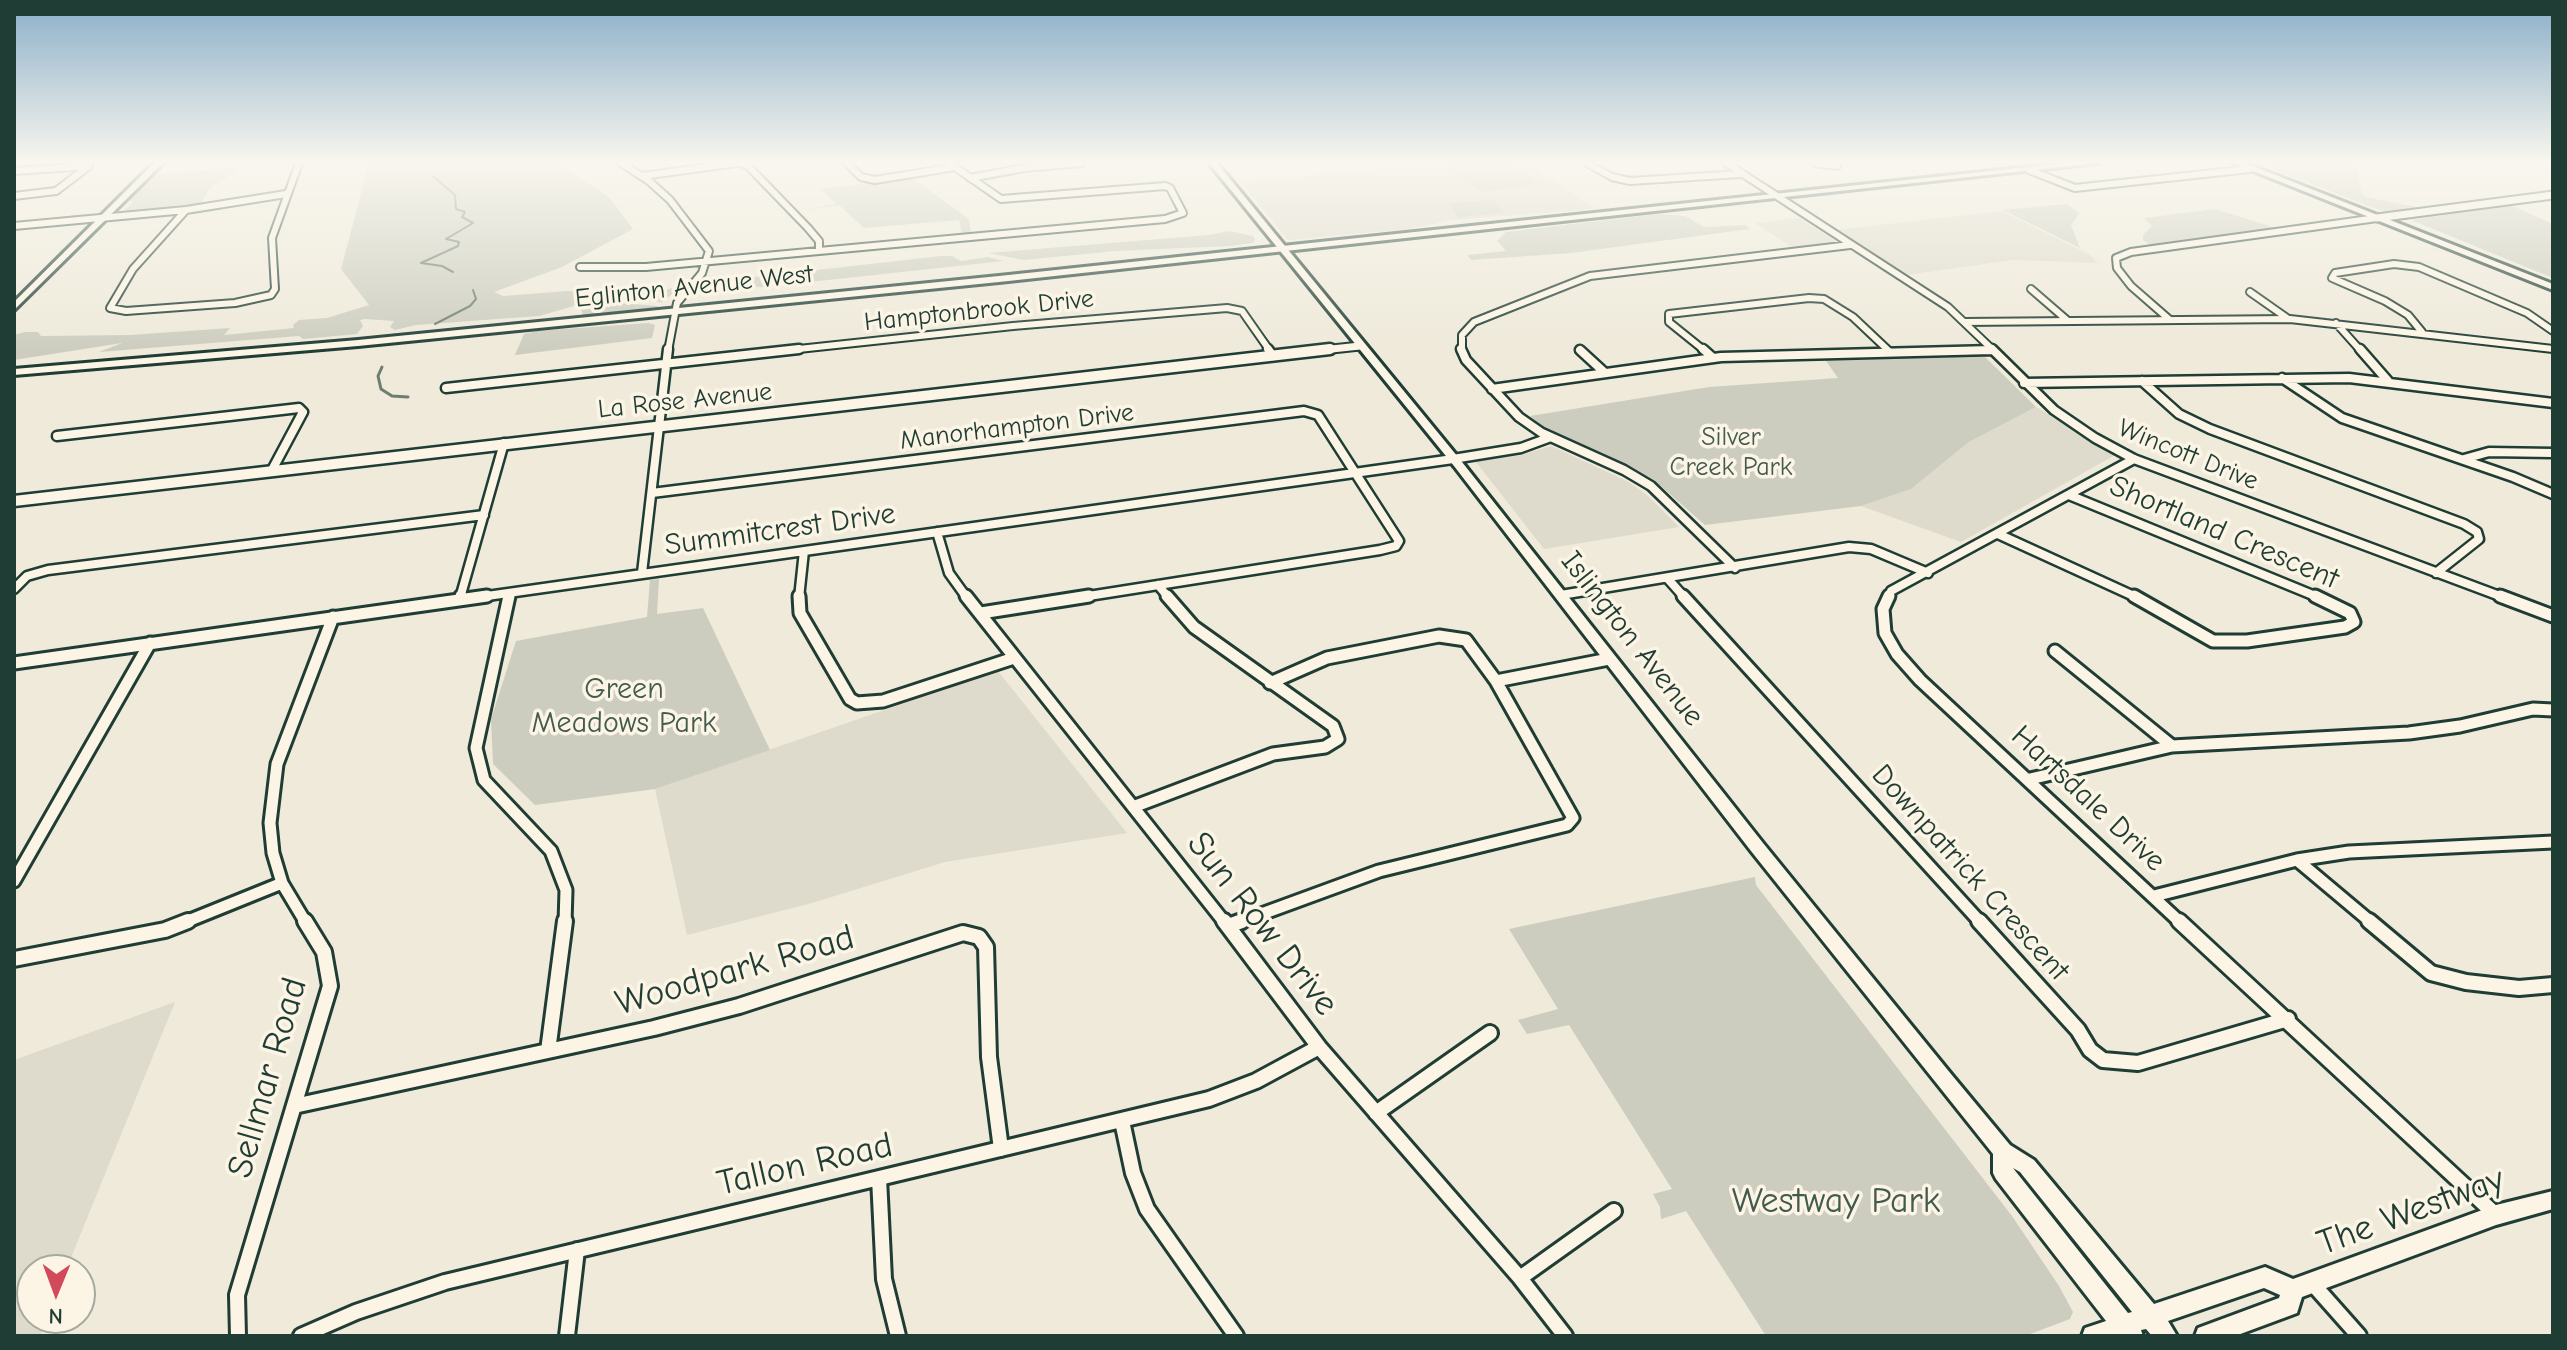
<!DOCTYPE html>
<style>
body{margin:0}
#map{position:relative;width:2567px;height:1350px;overflow:hidden;background:#efeada;font-family:"Comic Neue",sans-serif}
canvas{display:block}
.frame{position:absolute;inset:0;border:16px solid #1f3d34;pointer-events:none}
.north{position:absolute;left:16px;top:1254px;width:80px;height:80px;box-sizing:border-box;background:#fcf5e5;border:2px solid #a4ab9e;border-radius:50%;rotate:181deg;font-size:22px;font-weight:700;line-height:32px;text-align:center;color:#1f3d34}
.north::after{content:'';display:block;margin:auto;width:28px;height:36px;background:#d1495b;clip-path:polygon(50% 0,100% 100%,50% 72%,0 100%)}
</style>
<div id="map">
<canvas width="2567" height="1350"></canvas>
<div class="frame"></div>
<div class="north">N</div>
</div>
<script>
const c = document.querySelector('canvas').getContext('2d');
c.lineJoin = 'round';
function fill(path, color) {
  c.fillStyle = color;
  c.fill(path, 'evenodd');
}
function poly(rows) {
  const path = new Path2D();
  for (const r of rows) {
    path.moveTo(r[0], r[1]);
    for (let i = 2; i < r.length; i += 2) path.lineTo(r[i], r[i + 1]);
  }
  return path;
}
function trace(path, color, width, dash) {
  c.strokeStyle = color;
  c.lineWidth = width;
  c.lineCap = dash ? 'butt' : 'round';
  c.setLineDash(dash || []);
  c.stroke(path);
}
function label(font, color, halo, rows, align = 'center') {
  c.font = font + ' "Comic Neue",sans-serif';
  c.lineWidth = 7;
  c.setLineDash([]);
  c.textBaseline = 'middle';
  c.strokeStyle = halo;
  c.fillStyle = color;
  for (const [text, x, y, turn = 0] of rows) {
    c.save();
    c.translate(x, y);
    c.rotate((+turn || 0) * Math.PI / 180);
    c.textAlign = isNaN(turn) ? turn : align;
    if (halo) c.strokeText(text, 0, 0);
    c.fillText(text, 0, 0);
    c.restore();
  }
}
fill(poly([
 [1406,163,1528,163,1595,209,1453,220,1407,229,1288,240,1242,183,1408,165],
 [2002,211,2089,254,2098,263,2013,260,1907,275,1835,230],
 [1799,218,1837,242,1791,247,1755,223],
 [2036,407,2115,455,1961,542,1861,506,1911,489,1969,442],
 [1551,446,1627,481,1647,495,1679,527,1544,549,1476,462,1521,455],
 [998,671,1127,833,945,862,812,903,687,935,655,789],
 [175,1002,66,1270,32,1270,32,1318,47,1318,40,1336,14,1336,14,1060]
]), '#dedbcc');
fill(poly([
 [369,163,557,163,609,197,633,229,562,267,494,292,503,296,567,291,659,292,672,288,675,292,662,302,618,298,588,302,539,316,416,325,395,330,390,327,394,321,365,319,360,320,363,326,357,334,303,339,299,336,99,352,122,343,14,360,14,335,25,332,38,332,41,336,130,335,230,328,224,335,294,328,293,325,299,320,327,318,369,305,341,269],
 [1440,163,1507,163,1539,184,1482,192],
 [2256,163,2374,163,2362,165,2358,169,2361,192,2366,197,2422,208,2385,212],
 [242,167,210,188,200,205,122,212,133,203,129,200,134,195,154,174],
 [912,178,969,219,971,233,962,233,959,220,864,228,839,205,801,211,836,204,821,189],
 [1493,200,1505,213,1458,217,1447,203],
 [2067,204,2079,213,2071,225,2080,248,2003,210],
 [2510,205,2553,224,2553,278,2411,220],
 [2215,209,2276,228,2150,245,2143,240,2143,235,2152,226,2144,218],
 [1658,214,1685,216,1704,227,1745,225,1750,229,1571,253,1471,260,1467,255,1506,251,1497,241,1506,232],
 [1229,231,1253,236,1255,239,1253,243,1229,246,1115,251,1024,260,988,253,1209,235],
 [941,256,952,256,961,261,988,257,1004,261,763,287,742,286,755,277],
 [612,302,620,303,658,306,658,309,583,316,581,309],
 [649,323,655,325,652,338,515,355,524,334,536,331],
 [1984,356,2036,407,1969,442,1911,489,1861,506,1705,525,1654,480,1622,462,1545,428,1530,416,1709,387,1838,378,1824,358],
 [659,579,657,614,703,608,770,750,655,789,535,805,493,764,491,719,516,641,647,617,650,580],
 [1755,877,1756,885,2012,1216,2059,1286,2073,1312,2070,1319,2025,1336,1766,1336,1686,1211,1661,1219,1660,1207,1653,1194,1672,1189,1569,1025,1527,1034,1518,1020,1558,1009,1509,929]
]), '#cccdbf');
trace(poly([
 [433,176,455,195,456,209,465,212,462,217,473,223,446,239,459,242,458,246,421,263,442,266,453,272],
 [435,324,470,306,476,299,473,290]
]), '#6c7d71', 2);
trace(poly([
 [382,367,378,376,381,389,392,396,408,397]
]), '#6c7d71', 3);
const minorFar3 = poly([
 [621,163,649,181,670,200,709,251,702,273,677,303,668,351],
 [740,163,748,166,808,228,819,241,819,250],
 [847,163,861,177,875,180,955,167],
 [1587,163,1612,177,1630,181,1740,174],
 [1726,163,1948,307,1994,351],
 [1815,163,1837,166,1834,163],
 [2029,170,2075,188,2250,169],
 [14,171,89,166,56,191,14,196],
 [642,176,737,163],
 [970,178,1024,168,1081,163],
 [186,210,133,269,110,308,126,311,235,303,271,295,275,289,272,238,299,163],
 [14,226,186,210,286,194],
 [580,267,646,267,1165,219,1183,213,1170,188,1165,186,1001,199,949,163],
 [2031,289,2068,321],
 [2250,292,2287,318],
 [2170,320,2131,286,2117,268,2116,258,2131,252,2377,218],
 [1964,322,2290,319,2553,349],
 [2336,323,2361,351],
 [2422,332,2408,315,2385,301,2332,278,2335,273,2394,264,2419,267,2527,313,2553,331],
 [780,351,1013,326,1227,308,1242,311,1270,351],
 [1462,351,1462,335,1474,322,1590,276,1850,245],
 [1705,351,1669,322,1669,314,1809,298,1824,299,1853,317,1889,351],
 [1937,351,1992,350]
]);
const minorFar2 = poly([
 [1268,349,1273,356],
 [1461,349,1466,360,1519,417,1542,433,1624,470,1651,486,1735,568],
 [1703,349,1712,357],
 [1992,349,2054,410,2095,438,2134,459,2505,598],
 [2360,349,2388,381],
 [1580,350,1604,372],
 [2282,378,2342,418,2513,477,2553,494],
 [2142,381,2179,414,2210,429,2464,524,2477,532,2479,539,2436,573],
 [2024,383,2349,378,2553,403],
 [446,388,799,349],
 [1492,389,1721,357,1992,350],
 [57,436,299,408,303,412,272,470],
 [2464,459,2489,452,2553,453],
 [652,493,1304,411,1318,415,1399,541,1396,546,1380,550,1076,598],
 [2069,495,2320,598],
 [937,532,949,573,967,598],
 [1998,534,2138,598],
 [642,573,668,349],
 [1668,579,1685,598],
 [1158,585,1169,598],
 [14,589,27,576,48,570,484,515],
 [1561,595,1849,547,1871,549,1928,573],
 [460,598,504,443],
 [473,598,1453,459,1521,448,1551,437],
 [509,598,510,593],
 [799,598,804,551],
 [1888,598,1891,591,2134,459]
]);
const minorFar1 = poly([
 [509,596,476,748,484,780,551,851,566,890,565,923],
 [799,596,800,613,850,699,857,703,883,701,1014,658],
 [966,596,1225,923],
 [1683,596,1981,923],
 [1889,596,1883,609,1885,633,1897,654,1920,680,2181,923],
 [2134,596,2213,641,2247,641,2345,627,2354,622,2350,613,2315,596],
 [2500,596,2553,616],
 [460,599,461,596],
 [981,613,1089,596],
 [2055,651,2172,746],
 [14,663,487,596],
 [1496,681,1609,659],
 [2030,779,2172,746,2409,733,2460,726,2533,709,2553,710],
 [1133,807,1273,754,1325,747,1338,739,1333,726,1194,627,1167,596],
 [2297,860,2372,923],
 [14,881,150,643],
 [2154,896,2297,860,2349,852,2553,842],
 [183,923,282,883],
 [306,923,282,883,273,853,270,823,277,764,333,617],
 [1237,923,1379,871,1567,825,1573,818,1496,681,1466,640,1439,636,1327,658,1270,683]
]);
const minor = poly([
 [1224,921,1319,1047,1520,1278,1565,1336],
 [1979,921,2078,1030,2090,1050,2103,1060,2138,1063,2288,1019],
 [2179,921,2496,1215],
 [2369,921,2431,973,2466,982,2519,988,2553,985],
 [1228,926,1242,921],
 [14,959,165,930,188,921],
 [548,1051,565,921],
 [294,1106,654,1028,739,1006,963,933,979,937,986,947,989,1057,1001,1149],
 [1376,1113,1490,1033],
 [1122,1121,1133,1173,1147,1209,1236,1336],
 [879,1178,884,1279,898,1336],
 [1520,1278,1614,1211],
 [2312,1283,2359,1336],
 [238,1336,237,1295,330,986,324,952,305,921],
 [301,1336,356,1312,445,1282,1209,1099,1256,1081,1319,1047],
 [567,1336,577,1250]
]);
const tertiaryFar1 = poly([
 [2377,218,2553,195],
 [1313,351,1360,346]
]);
const tertiary = poly([
 [14,501,1330,349]
]);
const secondary = poly([
 [154,163,163,163,14,310,14,302,154,163],
 [1209,163,1217,163,1462,462,1763,843,1951,1074,2010,1145,2034,1160,2154,1304,2265,1267,2293,1279,2496,1205,2553,1191,2553,1209,2496,1225,2302,1297,2297,1313,2235,1336,2195,1336,2198,1328,2279,1298,2280,1295,2264,1288,2168,1321,2177,1336,2152,1336,2146,1329,2141,1330,2143,1336,2082,1336,2085,1328,2106,1321,1996,1179,1993,1173,1993,1154,1751,851,1454,466,1209,163],
 [2013,1168,2020,1172,2132,1312,2128,1313,2013,1168],
 [2233,163,2245,163,2553,284,2553,290,2233,163]
]);
const primary = poly([
 [2066,163,2098,163,999,282,358,346,14,375,14,369,358,340,999,276,2066,163]
]);
trace(minorFar3, '#1f3d34', 10);
trace(minorFar2, '#1f3d34', 13);
trace(minorFar1, '#1f3d34', 17);
trace(minor, '#1f3d34', 20);
trace(tertiaryFar1, '#1f3d34', 11);
trace(tertiary, '#1f3d34', 15);
trace(secondary, '#1f3d34', 6);
trace(primary, '#1f3d34', 6);
trace(minorFar3, '#fcf5e5', 6);
trace(minorFar2, '#fcf5e5', 8);
trace(minorFar1, '#fcf5e5', 11);
trace(minor, '#fcf5e5', 14);
trace(tertiaryFar1, '#fcf5e5', 7);
trace(tertiary, '#fcf5e5', 10);
fill(secondary, '#fcf5e5');
fill(primary, '#fcf5e5');
const sky = c.createLinearGradient(0, 0, 0, 352);
sky.addColorStop(0, '#8bafc9');
sky.addColorStop(0.46, '#f8f6ee');
sky.addColorStop(1, '#f8f6ee00');
c.fillStyle = sky;
c.fillRect(0, 0, 2567, 352);
label('26px', '#1f3d34', '#fcf5e5', [
 ["Eglinton Avenue West",694,287,-6],
 ["Hamptonbrook Drive",979,311,-6],
 ["La Rose Avenue",685,401,-6],
 ["Manorhampton Drive",1017,427,-7],
 ["Wincott Drive",2188,455,22]
]);
label('26px', '#425a50', '#fcf5e5', [
 ["Silver",1731,438],
 ["Creek Park",1731,468]
]);
label('30px', '#1f3d34', '#fcf5e5', [
 ["Summitcrest Drive",780,530,-8],
 ["Shortland Crescent",2224,533,23],
 ["Islington Avenue",1632,639,52],
 ["Hartsdale Drive",2088,799,43],
 ["Downpatrick Crescent",1970,873,48]
]);
label('30px', '#425a50', '#fcf5e5', [
 ["Green",624,690],
 ["Meadows Park",624,724]
]);
label('36px', '#1f3d34', '#fcf5e5', [
 ["Sun Row Drive",1262,924,52],
 ["Woodpark Road",735,971,-16],
 ["Sellmar Road",268,1078,-74],
 ["Tallon Road",805,1165,-13],
 ["The Westway",2411,1212,-20]
]);
label('36px', '#425a50', '#fcf5e5', [
 ["Westway Park",1836,1202]
]);
</script>
